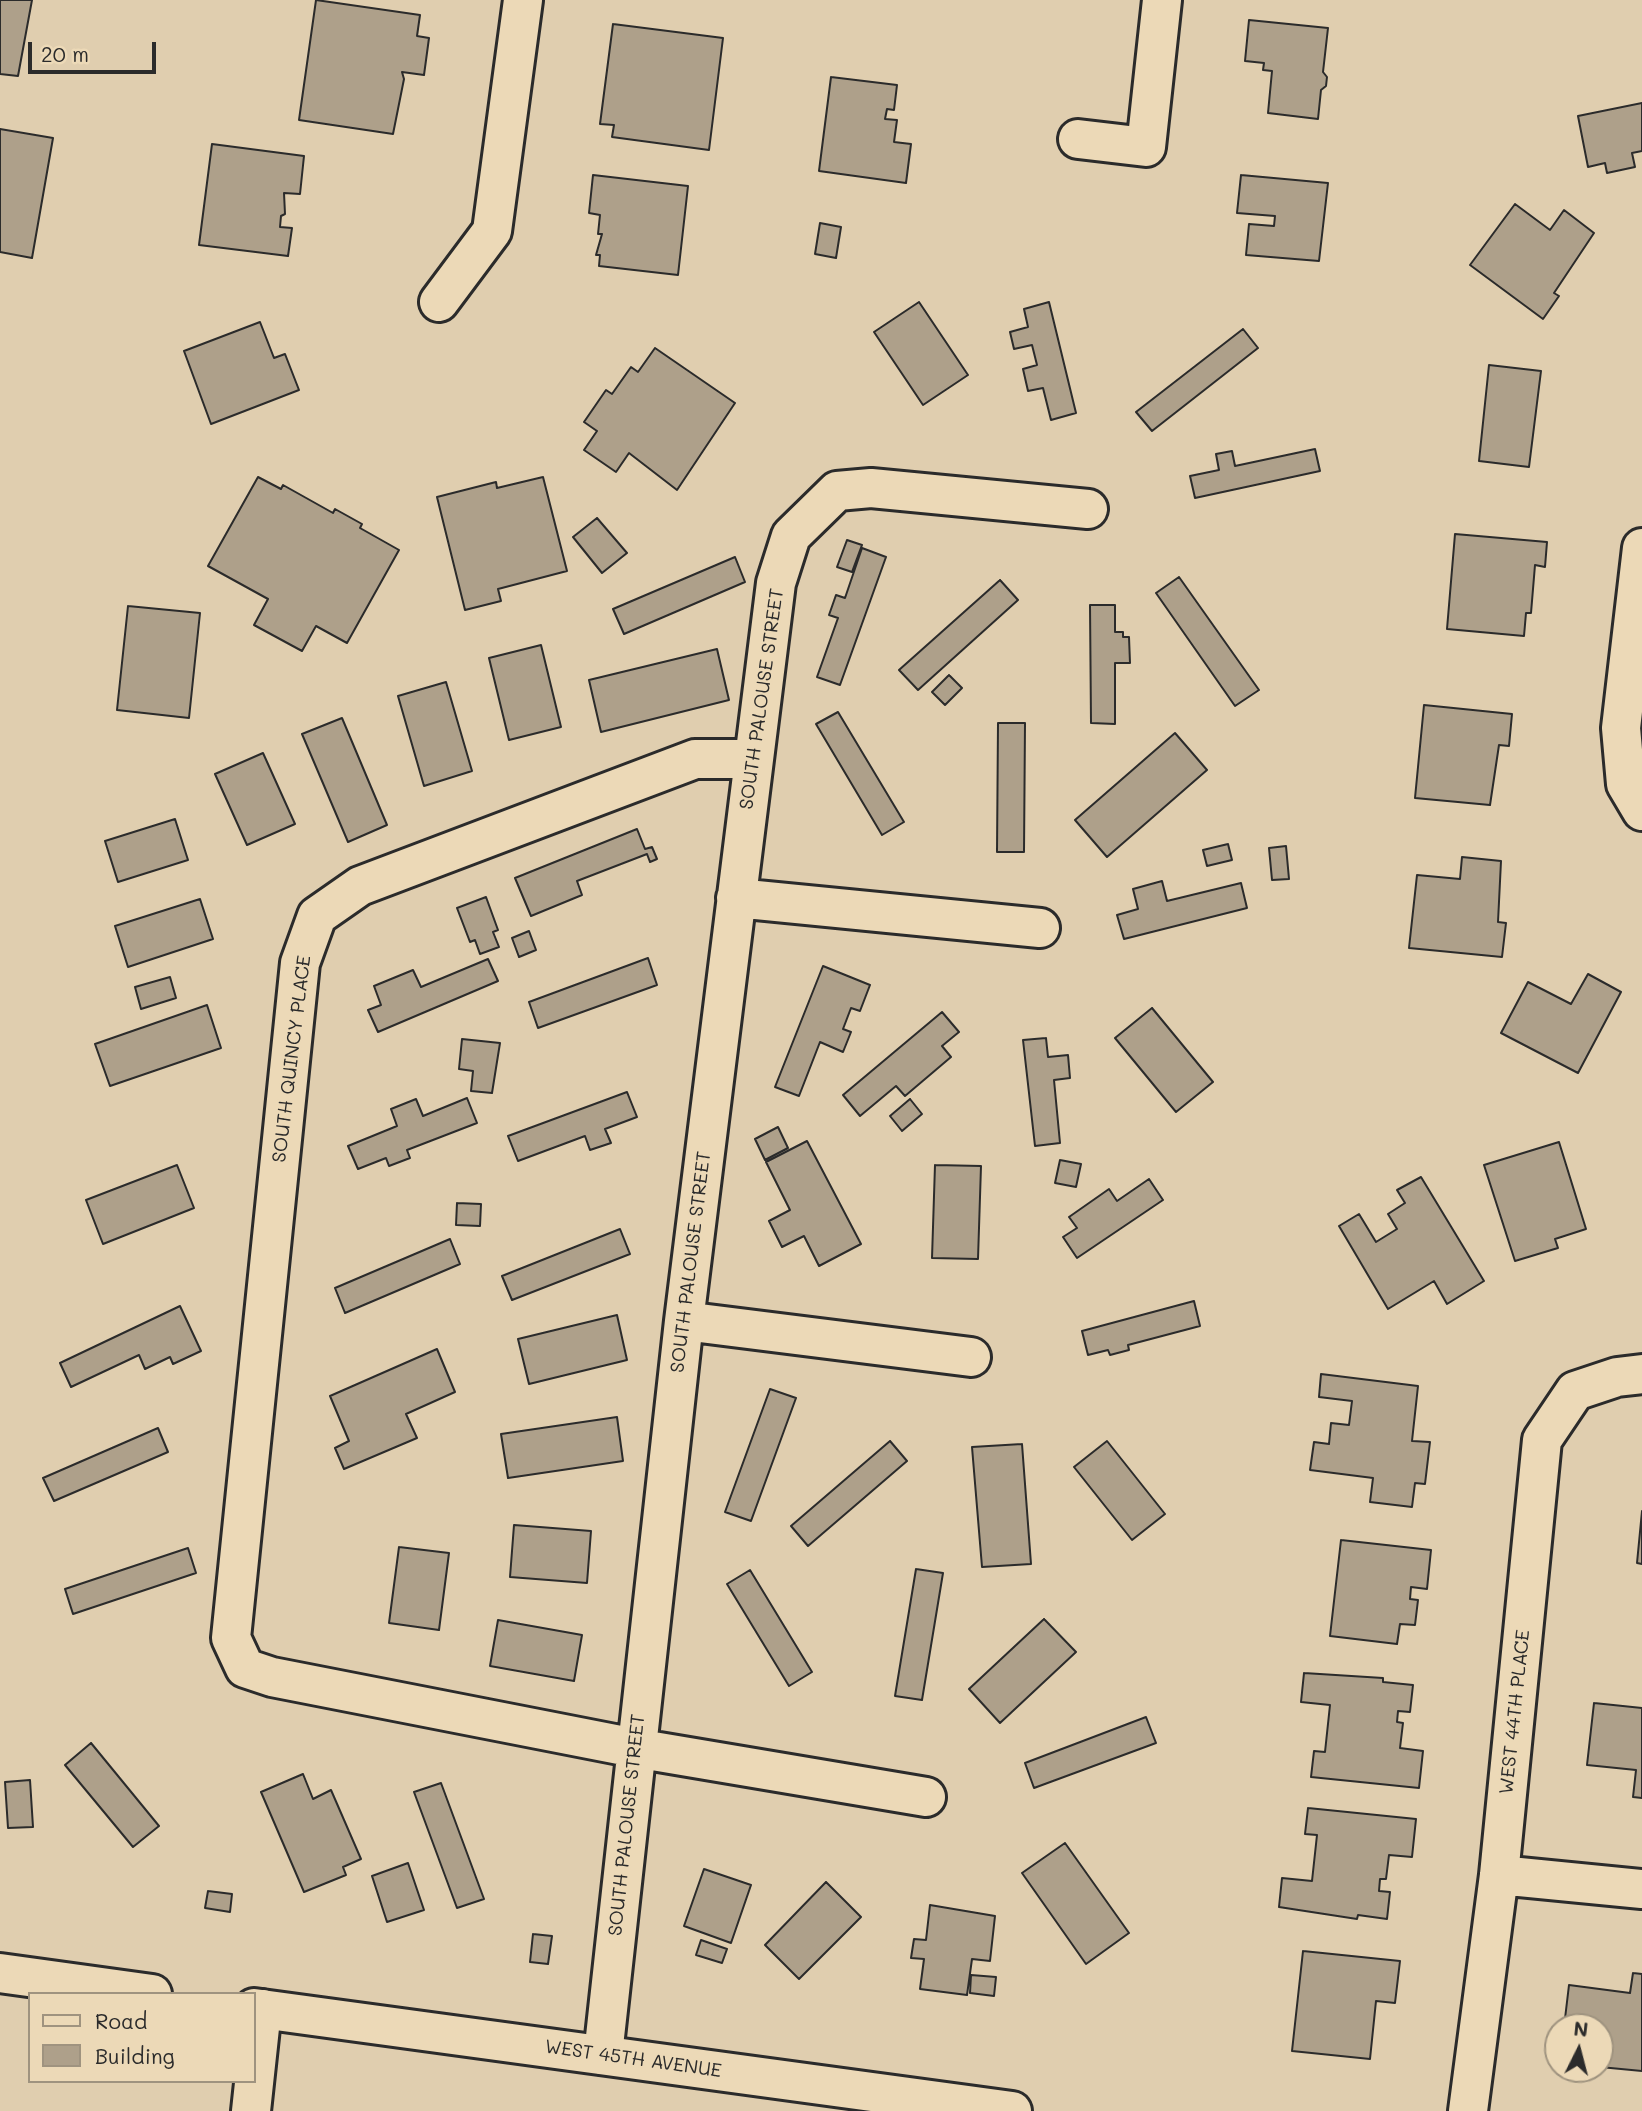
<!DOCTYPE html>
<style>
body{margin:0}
#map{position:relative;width:1642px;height:2111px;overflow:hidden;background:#e0ceaf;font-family:Mali,sans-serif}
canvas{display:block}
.legend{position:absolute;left:28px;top:1992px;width:228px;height:91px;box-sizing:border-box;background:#ecd9b7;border:2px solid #9f937f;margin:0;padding:9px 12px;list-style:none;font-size:21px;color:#2b2b2b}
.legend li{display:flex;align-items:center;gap:14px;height:35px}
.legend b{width:35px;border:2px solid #9f937f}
.north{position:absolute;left:1544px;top:2013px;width:70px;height:70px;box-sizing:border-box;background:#ecd9b7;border:2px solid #9f937f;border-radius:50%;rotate:6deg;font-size:19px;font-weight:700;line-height:28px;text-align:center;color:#2b2b2b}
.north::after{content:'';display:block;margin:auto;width:24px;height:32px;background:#2b2b2b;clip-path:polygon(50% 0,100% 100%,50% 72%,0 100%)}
.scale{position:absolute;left:28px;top:42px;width:128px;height:32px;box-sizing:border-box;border:4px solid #2b2b2b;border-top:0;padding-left:9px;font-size:21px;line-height:24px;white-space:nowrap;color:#2b2b2b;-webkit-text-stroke:5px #ecd9b7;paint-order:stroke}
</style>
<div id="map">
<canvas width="1642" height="2111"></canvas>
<ul class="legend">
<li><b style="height:9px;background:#ecd9b7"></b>Road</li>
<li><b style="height:19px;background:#aea08a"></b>Building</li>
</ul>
<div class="north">N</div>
<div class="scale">20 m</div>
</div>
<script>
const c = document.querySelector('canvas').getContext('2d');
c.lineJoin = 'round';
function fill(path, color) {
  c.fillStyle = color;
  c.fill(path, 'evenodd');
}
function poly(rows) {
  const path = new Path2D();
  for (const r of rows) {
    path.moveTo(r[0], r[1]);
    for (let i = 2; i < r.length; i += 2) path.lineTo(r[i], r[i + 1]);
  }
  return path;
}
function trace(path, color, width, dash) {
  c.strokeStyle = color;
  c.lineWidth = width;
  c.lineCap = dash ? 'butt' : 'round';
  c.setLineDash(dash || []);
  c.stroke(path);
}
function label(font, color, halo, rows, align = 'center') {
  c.font = font + ' Mali,sans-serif';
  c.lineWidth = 5;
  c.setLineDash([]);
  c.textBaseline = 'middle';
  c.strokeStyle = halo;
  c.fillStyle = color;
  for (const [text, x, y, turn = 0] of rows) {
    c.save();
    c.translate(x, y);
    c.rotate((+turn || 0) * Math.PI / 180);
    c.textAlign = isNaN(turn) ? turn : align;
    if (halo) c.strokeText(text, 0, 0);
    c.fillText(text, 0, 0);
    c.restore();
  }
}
const building = poly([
 [0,0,32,0,18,76,0,74,0,0],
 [316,0,420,15,417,36,429,38,424,75,402,72,404,79,393,134,299,120,316,0],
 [1249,20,1328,28,1323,72,1327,77,1326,86,1321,90,1318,119,1268,113,1272,71,1263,70,1264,63,1245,61,1249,20],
 [613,24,723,38,709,150,612,137,614,125,600,124,613,24],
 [831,77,897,85,894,110,887,109,885,119,897,120,894,142,911,144,906,183,819,171,831,77],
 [1642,103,1642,151,1632,153,1635,167,1607,173,1605,163,1588,167,1578,116,1642,103],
 [0,129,53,138,32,258,0,252,0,129],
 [212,144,304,156,300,194,284,193,285,214,281,216,280,227,292,228,288,256,199,245,212,144],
 [593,175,688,186,678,275,599,266,600,255,596,255,602,234,598,234,600,215,589,213,593,175],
 [1241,175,1328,183,1319,261,1246,255,1249,224,1274,226,1275,216,1237,213,1241,175],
 [1515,204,1550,230,1564,210,1594,233,1554,293,1559,296,1543,319,1470,265,1515,204],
 [820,223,841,227,836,258,815,254,820,223],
 [919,302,968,375,923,405,874,332,919,302],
 [1049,302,1076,413,1051,420,1043,388,1028,391,1023,369,1037,365,1032,345,1014,349,1010,332,1028,327,1024,309,1049,302],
 [260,322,274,358,285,354,299,390,211,424,184,351,260,322],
 [1243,329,1258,348,1152,431,1136,412,1243,329],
 [655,348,735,403,677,490,629,453,616,472,584,450,597,431,584,422,606,390,612,394,631,367,638,372,655,348],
 [1489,365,1541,371,1529,467,1479,461,1489,365],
 [1315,449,1320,471,1195,498,1190,476,1219,470,1216,454,1232,451,1235,466,1315,449],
 [258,477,281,489,283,485,333,513,335,509,362,524,360,528,399,550,347,643,316,626,302,651,254,625,268,599,208,566,258,477],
 [543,477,567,571,498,589,501,601,465,610,437,497,496,482,497,488,543,477],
 [597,518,627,553,602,573,573,537,597,518],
 [1455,534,1547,542,1545,567,1535,565,1531,613,1526,613,1524,636,1447,629,1455,534],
 [847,540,862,545,852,572,837,567,847,540],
 [862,548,886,557,840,685,817,677,838,618,829,615,836,595,845,598,862,548],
 [735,557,745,582,624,634,613,609,735,557],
 [1179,577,1259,690,1235,706,1156,593,1179,577],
 [1000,580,1018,600,918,690,899,670,1000,580],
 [1090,605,1115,605,1115,632,1123,632,1123,637,1129,637,1130,663,1115,663,1115,724,1091,723,1090,605],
 [128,606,200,613,189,718,117,710,128,606],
 [541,645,561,727,509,740,489,658,541,645],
 [717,649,729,700,601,732,589,680,717,649],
 [949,675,962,688,945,705,932,692,949,675],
 [446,682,472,771,424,786,398,696,446,682],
 [1424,705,1512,714,1509,746,1499,745,1490,805,1415,798,1424,705],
 [838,712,904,822,882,835,816,724,838,712],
 [342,718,387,825,348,842,302,734,342,718],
 [998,723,1025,723,1024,852,997,852,998,723],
 [1175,733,1207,770,1107,857,1075,820,1175,733],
 [263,753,295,824,247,845,215,774,263,753],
 [175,819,188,860,118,882,105,841,175,819],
 [637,829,645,849,652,847,657,859,650,862,647,854,577,881,582,895,531,916,515,878,637,829],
 [1228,844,1232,860,1207,866,1203,850,1228,844],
 [1286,846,1289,879,1272,880,1269,848,1286,846],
 [1462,857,1501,861,1498,922,1506,923,1502,957,1409,948,1417,875,1460,879,1462,857],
 [1162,881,1167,901,1241,883,1247,908,1124,939,1117,915,1138,909,1133,889,1162,881],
 [486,897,498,930,493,932,499,947,480,954,475,940,470,942,457,908,486,897],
 [200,899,213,939,128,967,115,926,200,899],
 [529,931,536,950,519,957,512,938,529,931],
 [648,958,657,985,538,1028,529,1002,648,958],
 [488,959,498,981,378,1032,368,1010,381,1005,374,986,413,970,421,987,488,959],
 [823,966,870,985,860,1011,851,1008,843,1029,851,1032,843,1052,820,1042,799,1096,775,1087,823,966],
 [1588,974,1621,992,1578,1073,1501,1033,1528,982,1571,1004,1588,974],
 [170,977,176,998,141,1009,135,987,170,977],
 [207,1005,221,1048,110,1086,95,1044,207,1005],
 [1152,1008,1213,1082,1176,1112,1115,1038,1152,1008],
 [942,1012,959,1032,942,1046,951,1057,905,1096,896,1086,860,1116,843,1095,942,1012],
 [1046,1038,1048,1057,1068,1055,1070,1078,1054,1080,1060,1143,1035,1146,1023,1040,1046,1038],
 [462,1039,500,1043,492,1093,471,1091,473,1071,459,1069,462,1039],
 [627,1092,637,1117,605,1129,611,1143,590,1150,585,1136,518,1161,508,1136,627,1092],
 [467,1098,477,1123,407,1150,410,1158,389,1166,386,1158,358,1169,348,1146,397,1126,391,1109,416,1099,423,1116,467,1098],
 [910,1099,922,1114,902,1131,890,1116,910,1099],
 [778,1127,788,1148,765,1160,755,1139,778,1127],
 [807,1141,861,1244,819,1266,804,1236,782,1247,769,1221,790,1210,766,1162,807,1141],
 [1559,1142,1586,1229,1555,1239,1558,1248,1515,1261,1484,1165,1559,1142],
 [1060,1160,1081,1164,1076,1187,1055,1183,1060,1160],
 [177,1165,194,1208,103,1244,86,1200,177,1165],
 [935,1165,981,1166,978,1259,932,1258,935,1165],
 [1421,1177,1484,1281,1447,1304,1434,1281,1388,1309,1339,1226,1359,1214,1376,1242,1397,1229,1388,1214,1405,1203,1397,1190,1421,1177],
 [1149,1179,1163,1200,1077,1258,1063,1237,1077,1228,1069,1217,1109,1189,1117,1201,1149,1179],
 [457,1203,481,1204,480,1226,456,1225,457,1203],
 [620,1229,630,1254,512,1300,502,1276,620,1229],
 [450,1239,460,1264,345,1313,335,1288,450,1239],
 [1194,1301,1200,1326,1128,1345,1129,1350,1110,1355,1108,1350,1088,1355,1082,1331,1194,1301],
 [180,1306,201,1351,173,1364,170,1357,145,1369,139,1355,71,1387,60,1363,180,1306],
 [617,1315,627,1360,529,1384,518,1339,617,1315],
 [437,1349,455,1392,406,1414,417,1438,344,1469,335,1448,349,1441,330,1396,437,1349],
 [1321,1374,1418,1386,1412,1441,1430,1442,1425,1484,1415,1483,1412,1507,1370,1502,1373,1478,1310,1470,1314,1442,1329,1444,1331,1423,1349,1425,1352,1401,1319,1397,1321,1374],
 [770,1389,796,1398,751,1521,725,1512,770,1389],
 [617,1417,623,1461,508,1478,501,1434,617,1417],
 [158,1428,168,1452,54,1501,43,1478,158,1428],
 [890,1441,907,1461,808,1546,791,1526,890,1441],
 [1107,1441,1165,1514,1132,1540,1074,1467,1107,1441],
 [1022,1444,1031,1564,982,1567,972,1447,1022,1444],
 [1642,1511,1642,1564,1637,1563,1642,1511],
 [514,1525,591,1531,587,1583,510,1577,514,1525],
 [1341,1540,1431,1550,1427,1589,1411,1587,1410,1599,1418,1600,1415,1625,1400,1624,1397,1644,1330,1636,1341,1540],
 [399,1547,449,1553,439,1630,389,1623,399,1547],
 [188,1548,196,1573,73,1614,65,1589,188,1548],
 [916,1569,943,1573,922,1700,895,1696,916,1569],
 [750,1570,812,1672,789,1686,727,1584,750,1570],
 [1044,1619,1076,1652,1000,1723,969,1689,1044,1619],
 [498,1620,582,1635,574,1681,490,1666,498,1620],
 [1304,1673,1383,1678,1383,1682,1413,1685,1410,1712,1398,1711,1397,1722,1403,1723,1400,1748,1423,1751,1419,1788,1311,1777,1314,1751,1325,1752,1330,1705,1301,1702,1304,1673],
 [1594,1703,1642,1708,1642,1798,1633,1797,1636,1770,1587,1765,1594,1703],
 [1146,1717,1156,1743,1034,1788,1025,1763,1146,1717],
 [91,1743,159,1826,133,1847,65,1765,91,1743],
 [303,1774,313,1799,331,1790,361,1859,343,1867,346,1875,304,1892,261,1792,303,1774],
 [30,1780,33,1827,8,1828,5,1782,30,1780],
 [441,1783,484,1899,457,1908,414,1792,441,1783],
 [1308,1808,1416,1819,1412,1857,1389,1855,1386,1879,1380,1879,1379,1891,1390,1892,1387,1919,1358,1915,1357,1919,1279,1907,1282,1878,1312,1881,1317,1835,1305,1834,1308,1808],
 [1065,1843,1129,1933,1086,1964,1022,1873,1065,1843],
 [408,1863,424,1910,387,1922,372,1876,408,1863],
 [704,1869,751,1885,731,1943,684,1926,704,1869],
 [826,1882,861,1917,799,1979,765,1945,826,1882],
 [208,1891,232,1894,230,1912,205,1908,208,1891],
 [930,1905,995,1916,990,1961,972,1959,967,1995,920,1989,924,1959,911,1958,914,1939,926,1940,930,1905],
 [533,1934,552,1936,548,1964,530,1962,533,1934],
 [701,1940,727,1949,722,1963,696,1955,701,1940],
 [1303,1951,1400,1961,1395,2003,1376,2001,1370,2059,1292,2051,1303,1951],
 [1633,1973,1642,1974,1642,2071,1600,2067,1600,2027,1564,2027,1569,1985,1630,1993,1633,1973],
 [971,1975,996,1977,994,1996,970,1993,971,1975]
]);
fill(building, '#aea08a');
trace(building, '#2b2b2b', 2);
const minor = poly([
 [1078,139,1146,147,1162,0],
 [439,302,492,231,523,0],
 [1642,548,1621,728,1626,784,1642,811],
 [753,759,695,759,360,886,317,916,300,963,231,1638,245,1668,272,1677,635,1748,926,1797],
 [736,898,1040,928],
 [684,1321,971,1357],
 [1499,1875,1642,1889],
 [603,2055,684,1321,776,583,791,536,837,491,871,488,1088,509],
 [251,2111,262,2009],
 [1468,2111,1499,1875,1542,1440,1575,1391,1617,1377,1642,1374]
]);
const tertiary = poly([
 [0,1973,152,1994],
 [254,2008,1012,2111]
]);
trace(minor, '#2b2b2b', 44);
trace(tertiary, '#2b2b2b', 44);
trace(minor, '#ecd9b7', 38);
trace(tertiary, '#ecd9b7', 38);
label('19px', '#2b2b2b', '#ecd9b7', [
 ["SOUTH PALOUSE STREET",762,699,-82],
 ["SOUTH QUINCY PLACE",292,1059,-83],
 ["SOUTH PALOUSE STREET",691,1262,-83],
 ["WEST 44TH PLACE",1515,1712,-84],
 ["SOUTH PALOUSE STREET",627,1825,-84],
 ["WEST 45TH AVENUE",633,2059,8]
]);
</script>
